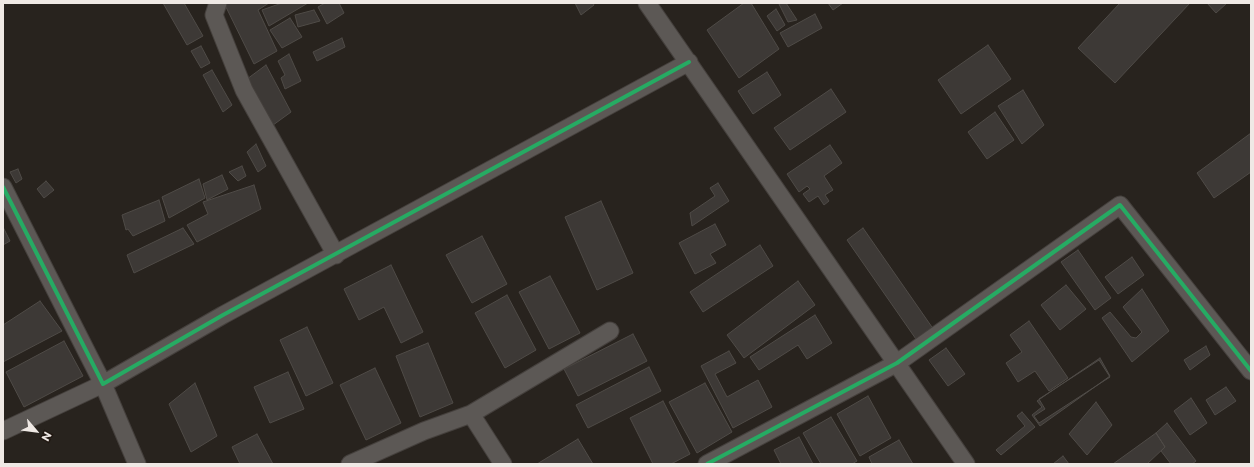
<!DOCTYPE html>
<style>
body{margin:0}
#map{position:relative;width:1254px;height:467px;overflow:hidden;background:#28231e;font-family:Montserrat,sans-serif}
canvas{display:block}
.frame{position:absolute;inset:0;border:4px solid #efe9e5;pointer-events:none}
.north{position:absolute;left:16px;top:411px;width:40px;height:40px;-webkit-text-stroke:3px #211812;paint-order:stroke;rotate:118deg;font-size:11px;font-weight:700;line-height:16px;text-align:center;color:#efe9e5}
.north::after{content:'';display:block;margin:auto;width:14px;height:18px;background:#efe9e5;clip-path:polygon(50% 0,100% 100%,50% 72%,0 100%)}
</style>
<div id="map">
<canvas width="1254" height="467"></canvas>
<div class="frame"></div>
<div class="north">N</div>
</div>
<script>
const c = document.querySelector('canvas').getContext('2d');
c.lineJoin = 'round';
function fill(path, color) {
  c.fillStyle = color;
  c.fill(path, 'evenodd');
}
function poly(rows) {
  const path = new Path2D();
  for (const r of rows) {
    path.moveTo(r[0], r[1]);
    for (let i = 2; i < r.length; i += 2) path.lineTo(r[i], r[i + 1]);
  }
  return path;
}
function trace(path, color, width, dash) {
  c.strokeStyle = color;
  c.lineWidth = width;
  c.lineCap = dash ? 'butt' : 'round';
  c.setLineDash(dash || []);
  c.stroke(path);
}
const building = poly([
 [163,3,184,3,203,36,187,45,163,3],
 [224,3,269,3,258,10,277,51,254,64,224,3],
 [282,3,308,3,269,26,262,10,282,3],
 [325,3,339,3,344,13,327,24,318,7,325,3],
 [575,3,593,3,594,5,581,15,575,3],
 [744,3,751,3,779,49,739,78,707,30,744,3],
 [780,3,786,3,797,20,788,22,779,4,780,3],
 [828,3,843,3,833,10,828,3],
 [1120,3,1190,3,1115,83,1078,48,1120,3],
 [1207,3,1227,3,1216,13,1207,3],
 [776,9,785,25,777,31,767,16,776,9],
 [314,10,320,21,298,27,295,15,314,10],
 [815,14,822,28,788,47,780,33,815,14],
 [290,18,302,37,282,48,270,30,290,18],
 [342,38,345,47,317,61,313,52,342,38],
 [988,45,1011,79,961,114,938,80,988,45],
 [201,46,210,63,201,68,191,51,201,46],
 [289,54,301,81,285,89,281,78,285,75,278,61,289,54],
 [266,65,291,112,269,128,243,82,266,65],
 [212,70,232,105,223,112,203,75,212,70],
 [767,72,781,95,753,114,738,91,767,72],
 [831,89,846,112,790,150,774,128,831,89],
 [1023,90,1044,125,1022,144,998,106,1023,90],
 [995,112,1014,140,987,159,968,132,995,112],
 [1251,133,1251,172,1214,198,1197,173,1251,133],
 [256,144,266,166,258,172,247,152,256,144],
 [830,145,842,163,824,176,833,190,825,195,829,201,824,205,818,196,809,202,803,194,810,189,807,186,799,192,787,174,830,145],
 [242,166,246,176,238,181,229,172,242,166],
 [18,169,22,179,16,183,10,172,18,169],
 [222,175,228,189,207,200,203,184,222,175],
 [199,179,205,198,169,218,162,197,199,179],
 [46,181,54,190,44,198,37,189,46,181],
 [718,183,729,201,692,226,690,213,715,196,710,188,718,183],
 [254,185,261,209,197,242,187,225,208,214,203,202,254,185],
 [159,200,165,221,133,236,128,229,126,230,122,215,159,200],
 [601,201,633,273,597,290,565,217,601,201],
 [715,224,726,245,710,254,716,263,695,274,679,243,715,224],
 [3,227,10,241,3,245,3,227],
 [183,228,194,244,134,273,127,255,183,228],
 [863,228,934,330,918,342,847,240,863,228],
 [482,236,507,284,472,303,446,255,482,236],
 [760,245,773,266,703,312,690,292,760,245],
 [1078,250,1111,298,1095,310,1061,262,1078,250],
 [1132,257,1144,275,1118,294,1105,277,1132,257],
 [391,265,423,332,401,343,384,307,359,320,344,289,391,265],
 [550,276,580,333,549,349,519,292,550,276],
 [798,281,815,305,744,358,727,335,798,281],
 [1066,285,1086,309,1060,330,1041,305,1066,285],
 [1142,289,1169,331,1132,362,1102,318,1110,312,1131,337,1136,338,1142,332,1123,307,1142,289],
 [507,295,536,350,505,368,475,313,507,295],
 [40,301,62,331,3,362,3,325,40,301],
 [815,315,832,343,807,359,798,345,759,370,750,357,815,315],
 [1029,321,1068,378,1049,391,1035,371,1018,382,1006,363,1022,352,1010,335,1029,321],
 [307,327,333,383,306,396,280,340,307,327],
 [633,334,647,361,578,396,564,369,633,334],
 [64,341,83,376,24,407,6,372,64,341],
 [428,343,453,403,420,417,396,356,428,343],
 [1206,346,1210,355,1190,370,1184,360,1206,346],
 [946,348,965,374,948,386,929,360,946,348],
 [729,351,736,363,715,374,727,397,758,380,772,407,733,428,701,366,729,351],
 [1100,358,1110,376,1040,426,1032,415,1042,407,1037,401,1100,358],
 [1099,360,1110,377,1039,423,1034,416,1045,409,1039,399,1099,360],
 [649,367,661,391,588,428,576,405,649,367],
 [375,368,401,423,366,440,340,385,375,368],
 [288,372,304,409,270,423,254,387,288,372],
 [195,383,217,436,191,452,169,404,195,383],
 [705,383,732,432,697,453,669,402,705,383],
 [1226,387,1236,401,1215,415,1206,400,1226,387],
 [868,396,891,438,860,456,837,414,868,396],
 [1191,398,1207,423,1190,435,1174,411,1191,398],
 [663,401,690,454,671,464,653,464,630,418,663,401],
 [1096,402,1112,425,1087,455,1069,434,1096,402],
 [1022,412,1035,427,1001,455,996,450,1025,426,1017,416,1022,412],
 [831,417,857,461,852,464,821,464,803,433,831,417],
 [1167,423,1196,461,1192,464,1171,464,1161,451,1165,447,1156,433,1167,423],
 [1156,433,1165,447,1147,464,1113,464,1156,433],
 [257,434,273,464,240,464,232,447,257,434],
 [799,437,813,464,781,464,774,450,799,437],
 [578,439,593,464,537,464,578,439],
 [899,440,913,464,872,464,869,457,899,440],
 [1063,456,1069,464,1053,464,1063,456]
]);
fill(building, '#3d3936');
trace(building, '#4f4b47', 1);
const minor = poly([
 [218,3,214,15,244,90,336,255],
 [647,3,966,464],
 [3,187,103,384,223,315,689,62],
 [471,414,610,331],
 [3,431,103,384,137,464],
 [350,464,424,431,471,414,503,464],
 [707,464,897,363,1120,205,1251,371]
]);
trace(minor, '#45403d', 19);
trace(minor, '#5c5855', 17);
trace(poly([
 [3,187,103,384,223,315,689,62],
 [707,464,897,363,1120,205,1251,371]
]), '#26ab63', 4);
</script>
